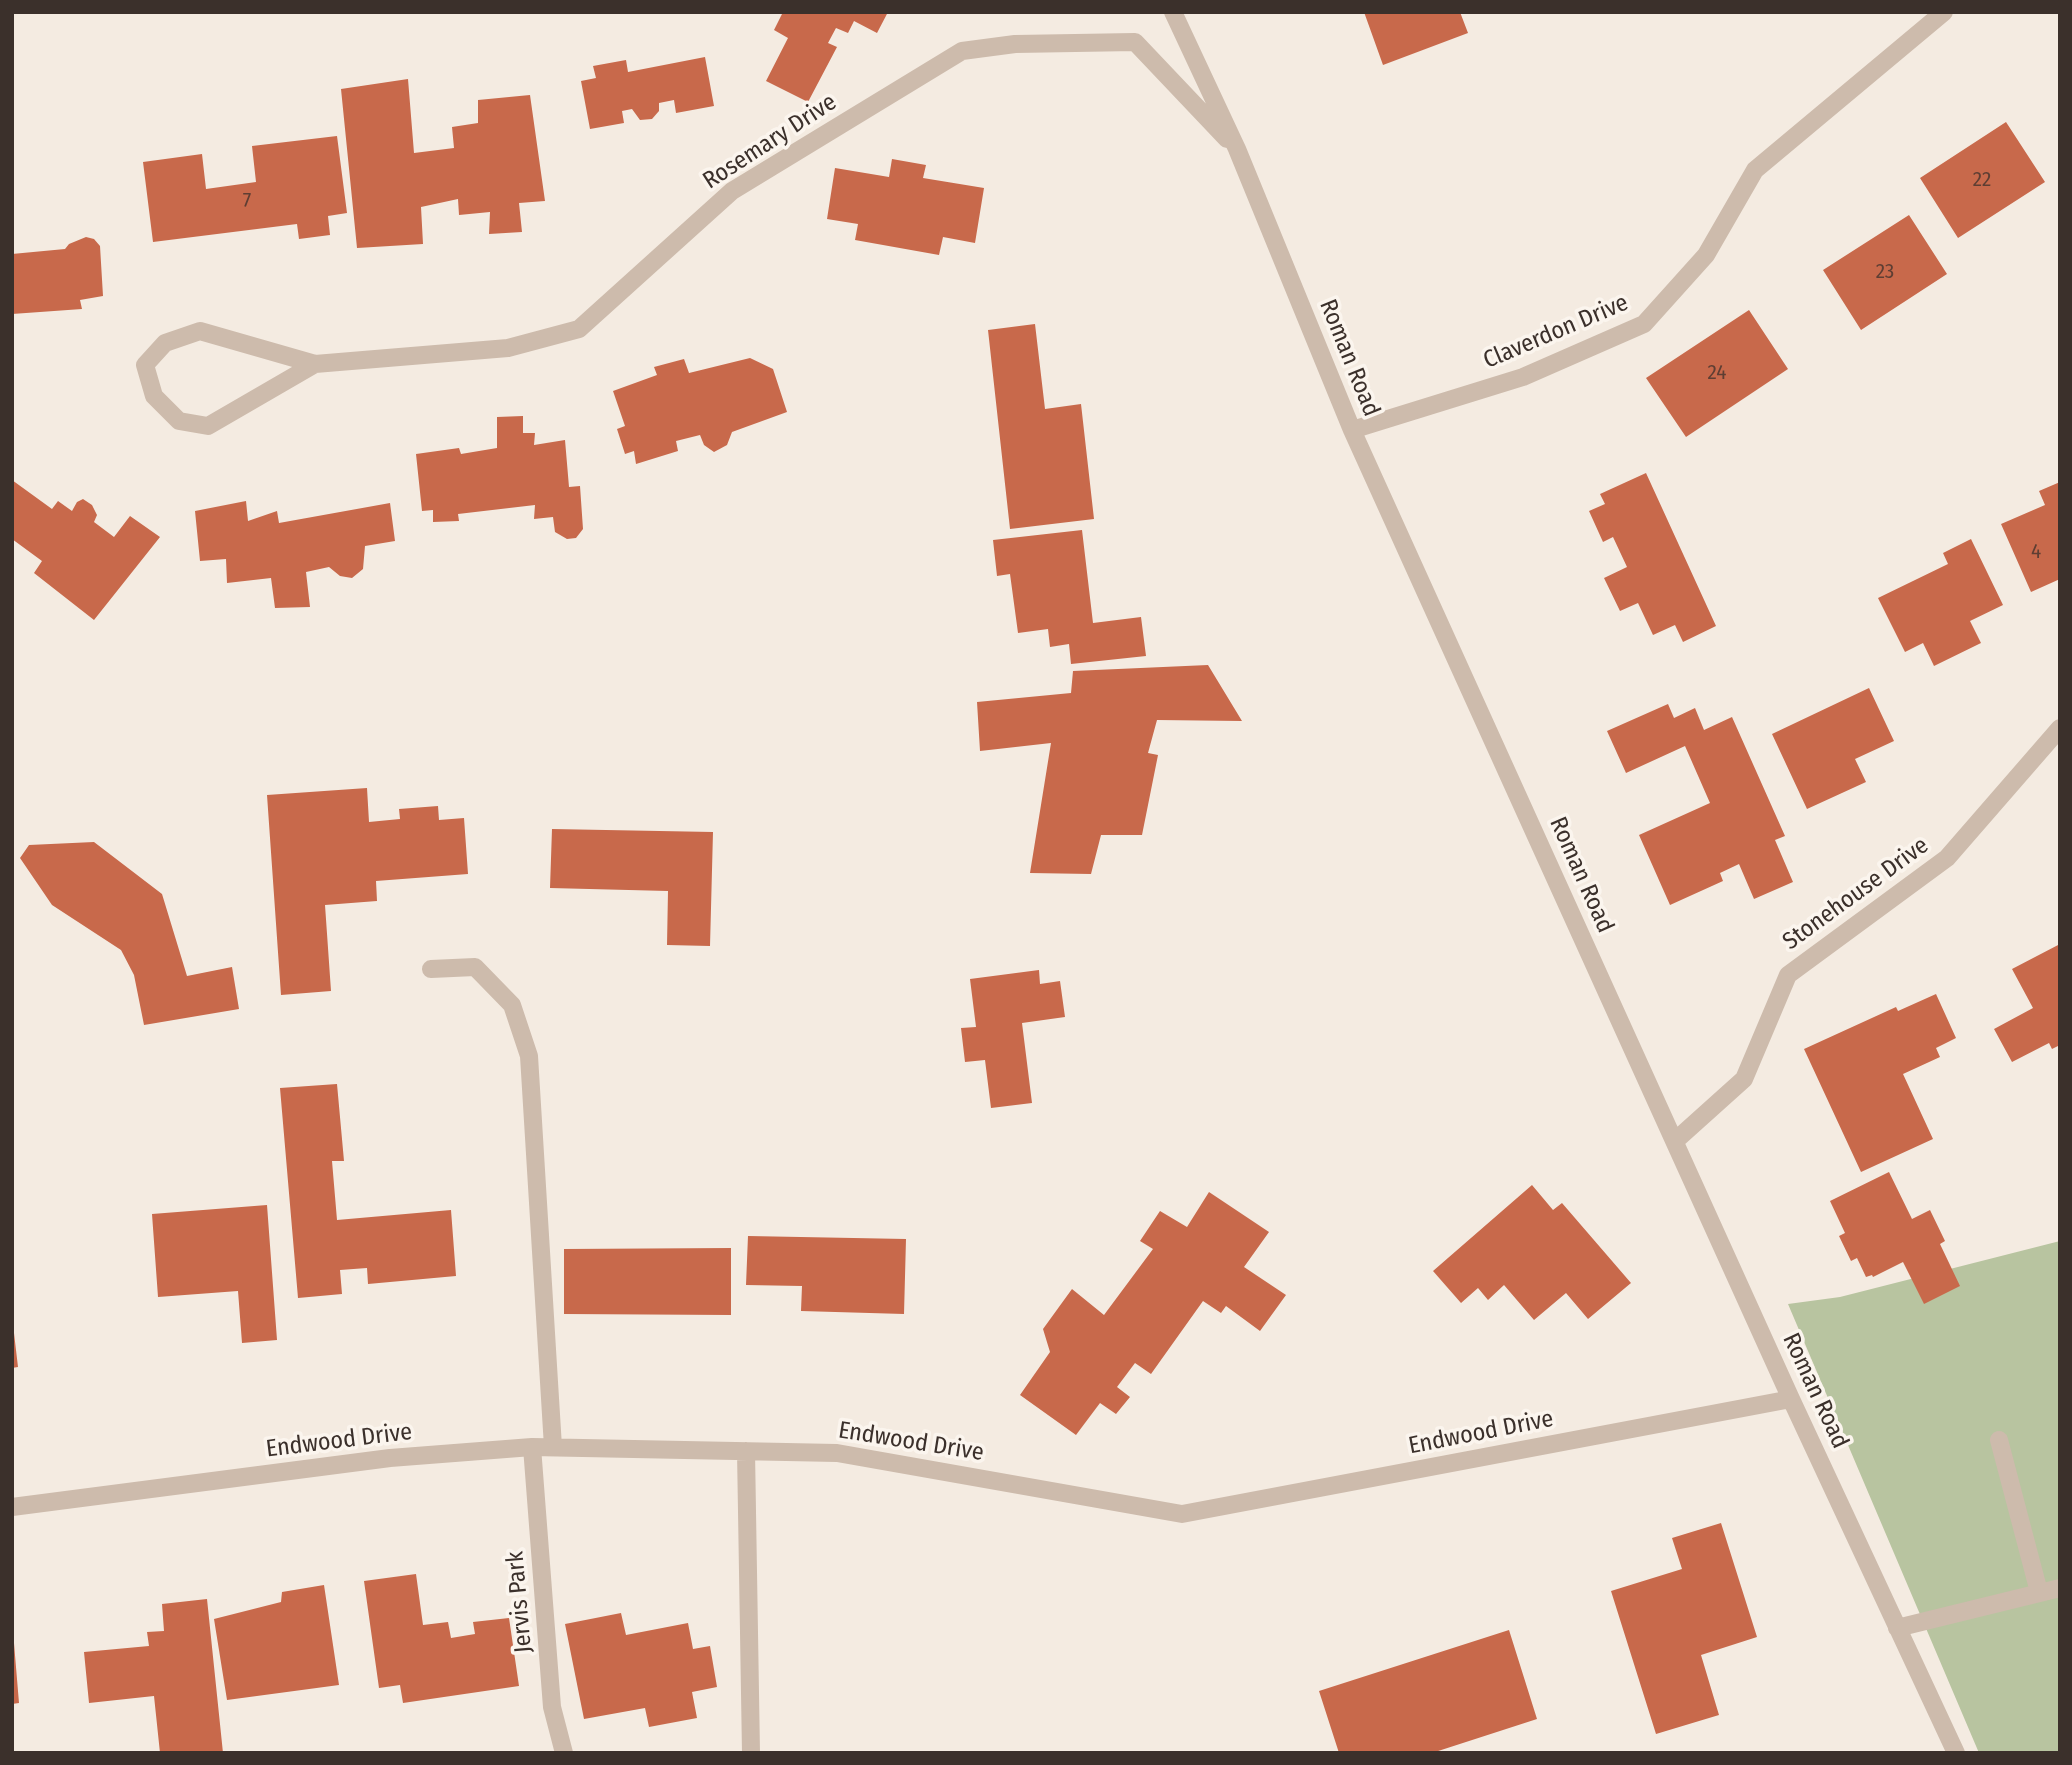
<!DOCTYPE html>
<style>
body{margin:0}
#map{position:relative;width:2072px;height:1765px;overflow:hidden;background:#f4ebe1;font-family:"Fira Sans Condensed",sans-serif}
canvas{display:block}
.frame{position:absolute;inset:0;border:14px solid #3b302b;pointer-events:none}
</style>
<div id="map">
<canvas width="2072" height="1765"></canvas>
<div class="frame"></div>
</div>
<script>
const c = document.querySelector('canvas').getContext('2d');
c.lineJoin = 'round';
function fill(path, color) {
  c.fillStyle = color;
  c.fill(path, 'evenodd');
}
function poly(rows) {
  const path = new Path2D();
  for (const r of rows) {
    path.moveTo(r[0], r[1]);
    for (let i = 2; i < r.length; i += 2) path.lineTo(r[i], r[i + 1]);
  }
  return path;
}
function trace(path, color, width, dash) {
  c.strokeStyle = color;
  c.lineWidth = width;
  c.lineCap = dash ? 'butt' : 'round';
  c.setLineDash(dash || []);
  c.stroke(path);
}
function label(font, color, halo, rows, align = 'center') {
  c.font = font + ' "Fira Sans Condensed",sans-serif';
  c.lineWidth = 7;
  c.setLineDash([]);
  c.textBaseline = 'middle';
  c.strokeStyle = halo;
  c.fillStyle = color;
  for (const [text, x, y, turn = 0] of rows) {
    c.save();
    c.translate(x, y);
    c.rotate((+turn || 0) * Math.PI / 180);
    c.textAlign = isNaN(turn) ? turn : align;
    if (halo) c.strokeText(text, 0, 0);
    c.fillText(text, 0, 0);
    c.restore();
  }
}
fill(poly([
 [2060,1241,2060,1753,1979,1753,1788,1304,1840,1297]
]), '#b8c4a0');
fill(poly([
 [783,12,888,12,877,33,854,21,848,33,836,28,828,43,837,47,808,102,766,81,788,38,774,30],
 [1364,12,1460,12,1468,33,1383,65],
 [705,57,714,106,676,113,674,100,659,103,659,111,652,119,640,120,632,109,622,111,624,123,590,129,581,81,596,78,593,66,626,60,628,72],
 [408,79,414,153,454,148,452,127,478,123,478,100,530,95,545,201,519,203,522,232,489,234,490,212,459,215,458,199,421,207,423,244,357,248,341,89],
 [2006,122,2045,182,1958,238,1920,178],
 [337,136,347,213,328,216,330,235,299,239,297,224,153,242,143,162,202,154,206,189,256,182,252,146],
 [892,159,926,165,923,178,984,188,975,243,943,237,939,255,855,240,858,224,827,219,835,168,889,177],
 [1909,215,1947,274,1861,330,1823,270],
 [86,237,94,239,100,246,103,296,80,300,82,309,12,314,12,254,65,249,69,244],
 [1749,310,1788,369,1686,437,1646,378],
 [1035,324,1045,409,1081,404,1094,519,1010,529,988,330],
 [750,358,773,369,787,412,732,432,727,445,714,452,704,445,700,435,676,441,678,451,636,464,634,451,625,454,617,429,625,426,613,391,657,375,654,367,684,359,689,373],
 [523,416,523,433,535,433,534,445,565,440,569,487,580,486,583,529,576,538,567,539,555,532,553,517,534,519,535,505,458,514,459,521,433,522,433,510,422,511,416,454,459,448,461,454,497,448,497,417],
 [1646,473,1716,626,1683,642,1675,625,1653,635,1638,603,1620,611,1604,578,1627,567,1613,537,1603,542,1589,511,1605,504,1600,494],
 [12,480,52,509,58,501,72,511,77,502,83,499,92,505,97,515,94,522,114,537,130,516,160,537,94,620,34,573,42,561,12,539],
 [2060,482,2060,579,2031,592,2001,524,2045,505,2039,491],
 [246,501,248,521,277,511,279,523,390,503,395,541,365,546,363,569,352,578,340,576,329,567,306,572,310,607,275,608,271,578,227,583,226,559,200,561,195,511],
 [1082,530,1093,623,1141,617,1146,656,1071,664,1069,644,1050,647,1048,629,1018,633,1010,574,997,576,993,540],
 [1971,539,2003,605,1970,621,1981,643,1934,666,1923,643,1905,652,1878,598,1948,564,1943,553],
 [1208,665,1242,721,1157,720,1148,753,1158,755,1142,835,1101,835,1091,874,1030,873,1051,743,980,751,977,702,1071,693,1073,671],
 [1869,688,1894,741,1855,759,1866,782,1807,809,1772,734],
 [1668,704,1674,718,1695,708,1704,730,1732,717,1785,836,1775,840,1793,882,1754,899,1739,864,1720,873,1723,881,1670,905,1639,835,1710,803,1685,746,1626,773,1607,731],
 [367,788,369,822,400,819,399,809,438,806,439,820,464,818,468,874,376,881,377,901,325,905,331,991,281,995,267,795],
 [552,829,713,832,710,946,667,945,668,891,550,888],
 [94,842,162,894,187,976,232,967,239,1009,144,1025,134,975,121,950,52,905,20,858,29,845],
 [2060,944,2060,1045,2052,1049,2049,1043,2012,1062,1994,1029,2033,1008,2012,969],
 [1039,970,1040,984,1060,981,1065,1017,1022,1023,1032,1103,991,1108,985,1060,965,1062,961,1028,976,1027,970,979],
 [1936,994,1956,1038,1936,1048,1940,1057,1903,1074,1933,1139,1861,1172,1804,1049,1896,1007,1898,1011],
 [337,1084,344,1161,332,1161,337,1220,451,1210,456,1276,368,1284,367,1268,340,1270,342,1294,298,1298,280,1088],
 [1889,1172,1912,1219,1930,1210,1945,1241,1940,1244,1960,1286,1924,1304,1903,1262,1873,1277,1872,1275,1866,1277,1857,1258,1851,1261,1839,1236,1845,1233,1830,1201],
 [1532,1185,1553,1210,1562,1203,1631,1283,1588,1319,1566,1293,1534,1320,1504,1285,1488,1300,1478,1288,1461,1303,1433,1271],
 [1209,1192,1269,1232,1244,1267,1286,1295,1260,1331,1226,1306,1221,1313,1203,1301,1151,1374,1135,1363,1117,1387,1130,1397,1116,1414,1100,1403,1076,1435,1020,1395,1050,1352,1043,1329,1072,1289,1104,1315,1153,1249,1140,1241,1160,1211,1187,1227],
 [267,1205,277,1340,242,1343,238,1291,158,1297,152,1214],
 [748,1236,906,1239,904,1314,801,1311,802,1286,746,1285],
 [731,1248,731,1315,564,1314,564,1249],
 [14,1333,18,1367,12,1368,12,1334],
 [1721,1523,1757,1637,1701,1655,1719,1715,1656,1734,1611,1591,1682,1569,1672,1538],
 [416,1574,423,1625,448,1622,451,1638,475,1634,473,1622,509,1618,519,1686,403,1703,400,1685,379,1688,364,1581],
 [324,1585,339,1685,227,1700,214,1619,281,1602,282,1592],
 [207,1599,223,1753,160,1753,154,1696,89,1703,84,1652,149,1646,147,1632,164,1631,162,1604],
 [621,1613,626,1635,688,1623,693,1649,710,1646,717,1687,692,1692,697,1718,649,1727,645,1708,584,1719,565,1624],
 [1509,1630,1537,1719,1432,1753,1339,1753,1319,1691],
 [12,1643,14,1643,19,1703,12,1704]
]), '#c8694b');
trace(poly([
 [1173,12,1237,149,1352,430,1791,1399,1956,1753],
 [315,364,200,331,165,343,145,365,154,396,179,421,208,426,315,364,508,348,579,329,732,191,962,51,1015,44,1135,42,1227,139],
 [1352,430,1523,377,1644,324,1706,255,1755,170,1944,12],
 [431,969,475,967,512,1005,529,1056,553,1447],
 [1675,1141,1744,1079,1788,975,1947,858,2060,728],
 [1999,1440,2039,1592],
 [532,1447,552,1707,564,1753],
 [746,1451,751,1753],
 [12,1507,390,1458,532,1447,837,1453,1182,1514,1791,1399],
 [1897,1628,2060,1588]
]), '#cdbbac', 18);
label('21px', '#5e3e33', null, [
 ["22",1982,180],
 ["7",247,201],
 ["23",1885,272],
 ["24",1717,373],
 ["4",2036,552]
]);
label('24px', '#3b302b', '#fbf5ee', [
 ["Rosemary Drive",770,142,-33],
 ["Claverdon Drive",1556,332,-23],
 ["Roman Road",1349,358,68],
 ["Roman Road",1581,875,66],
 ["Stonehouse Drive",1856,894,-36],
 ["Roman Road",1815,1391,65],
 ["Endwood Drive",1481,1433,-11],
 ["Endwood Drive",339,1441,-7],
 ["Endwood Drive",911,1442,9],
 ["Jervis Park",520,1602,-95]
]);
</script>
